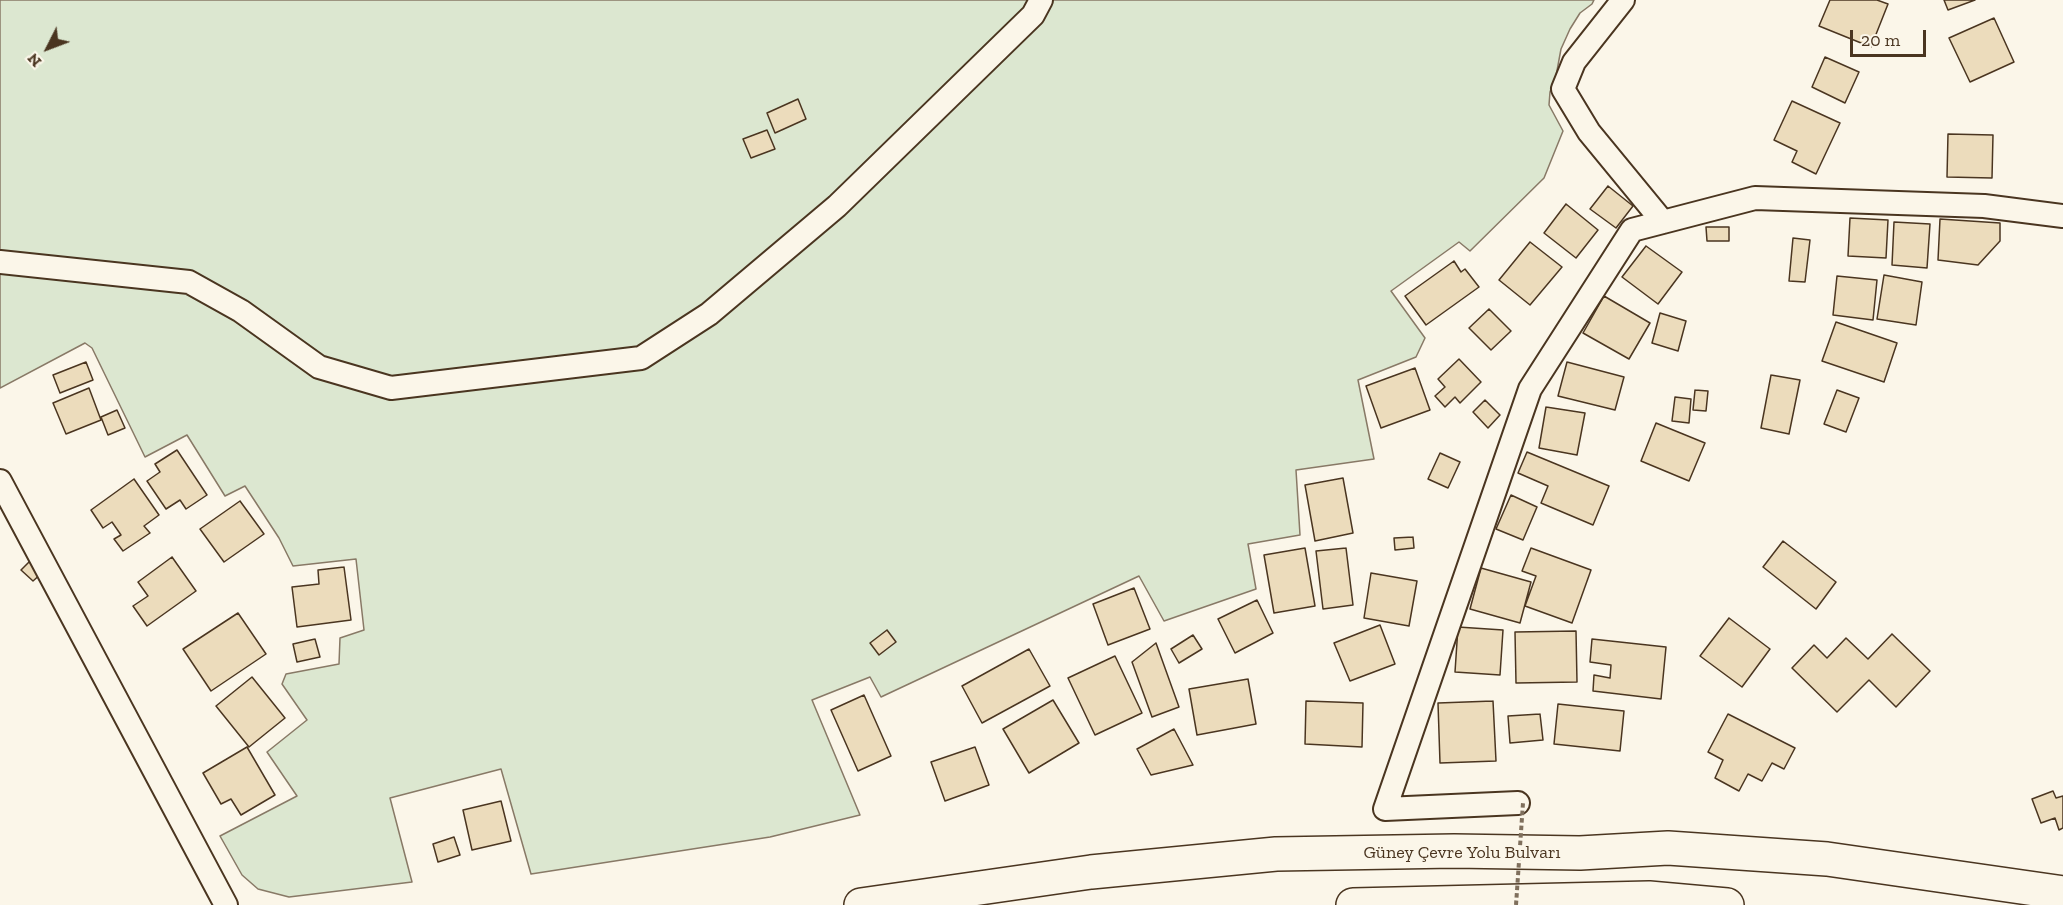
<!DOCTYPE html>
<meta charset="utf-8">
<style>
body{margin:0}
#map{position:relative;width:2063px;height:905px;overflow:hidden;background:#fbf6e9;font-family:"Zilla Slab",serif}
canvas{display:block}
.north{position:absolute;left:18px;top:18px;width:60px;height:60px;-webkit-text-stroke:4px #fbf6e9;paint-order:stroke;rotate:228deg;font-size:16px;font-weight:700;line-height:24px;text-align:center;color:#4a3520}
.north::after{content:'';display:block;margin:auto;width:21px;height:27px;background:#4a3520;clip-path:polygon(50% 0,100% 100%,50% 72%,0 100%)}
.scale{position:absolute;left:1850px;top:30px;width:76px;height:27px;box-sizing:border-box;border:3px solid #4a3520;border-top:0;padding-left:8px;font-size:18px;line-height:21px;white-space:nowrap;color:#4a3520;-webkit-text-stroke:4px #fbf6e9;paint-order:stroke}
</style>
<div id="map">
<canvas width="2063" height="905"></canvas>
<div class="north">N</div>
<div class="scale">20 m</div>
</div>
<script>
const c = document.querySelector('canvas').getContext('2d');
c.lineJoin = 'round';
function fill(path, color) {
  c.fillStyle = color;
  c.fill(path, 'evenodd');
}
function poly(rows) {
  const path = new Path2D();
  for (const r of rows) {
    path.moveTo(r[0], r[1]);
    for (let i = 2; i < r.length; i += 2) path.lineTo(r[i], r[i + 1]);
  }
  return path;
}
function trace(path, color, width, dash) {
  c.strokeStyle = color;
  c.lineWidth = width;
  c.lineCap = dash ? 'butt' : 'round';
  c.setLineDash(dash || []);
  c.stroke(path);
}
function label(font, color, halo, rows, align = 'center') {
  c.font = font + ' "Zilla Slab",serif';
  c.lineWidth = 4.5;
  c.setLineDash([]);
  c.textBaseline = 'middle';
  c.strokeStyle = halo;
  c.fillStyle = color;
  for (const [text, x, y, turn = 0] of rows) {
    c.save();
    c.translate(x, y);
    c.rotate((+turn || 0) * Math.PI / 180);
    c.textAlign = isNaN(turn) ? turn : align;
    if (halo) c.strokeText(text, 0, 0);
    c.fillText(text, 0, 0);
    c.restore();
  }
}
const green = poly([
 [0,0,1594,0,1592,4,1580,13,1570,29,1561,49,1556,76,1550,92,1549,105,1563,131,1544,178,1470,251,1459,242,1391,291,1425,338,1416,357,1358,380,1374,459,1296,470,1300,535,1248,544,1256,589,1164,621,1139,576,881,697,870,677,812,700,860,815,770,837,531,874,501,769,390,798,412,882,289,897,258,889,242,875,220,836,297,796,267,752,307,720,282,684,286,674,339,664,340,638,364,630,356,559,293,566,279,538,245,486,225,496,187,435,145,457,92,348,85,343,0,388,0,0]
]);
fill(green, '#dce7d0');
trace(green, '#887966', 1.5);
const building = poly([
 [1830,0,1877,0,1888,4,1871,47,1819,26,1830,0],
 [1944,0,1975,0,1948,10,1944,0],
 [1994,18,2014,62,1970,82,1949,38,1994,18],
 [1825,57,1859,72,1845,103,1812,87,1825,57],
 [798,99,806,119,775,133,767,113,798,99],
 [1792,101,1840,123,1816,174,1792,162,1797,151,1774,140,1792,101],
 [767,130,775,149,751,158,743,139,767,130],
 [1948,134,1993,135,1992,178,1947,177,1948,134],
 [1608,186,1633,206,1616,228,1590,209,1608,186],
 [1566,204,1598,230,1576,258,1544,233,1566,204],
 [1850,218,1888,220,1886,258,1848,256,1850,218],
 [1940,219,2000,223,2000,241,1978,265,1938,260,1940,219],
 [1894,222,1930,224,1927,268,1892,265,1894,222],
 [1706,227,1729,227,1729,241,1707,241,1706,227],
 [1793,238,1810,240,1805,282,1789,281,1793,238],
 [1530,242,1562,267,1530,305,1499,280,1530,242],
 [1646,246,1682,272,1658,304,1622,277,1646,246],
 [1454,261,1461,272,1465,269,1479,287,1426,325,1405,296,1454,261],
 [1884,275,1922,282,1916,325,1877,319,1884,275],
 [1837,276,1877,280,1873,320,1833,315,1837,276],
 [1604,296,1650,323,1629,359,1583,333,1604,296],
 [1489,309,1511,331,1491,350,1469,328,1489,309],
 [1660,313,1686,321,1678,351,1652,343,1660,313],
 [1836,322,1897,343,1884,382,1822,361,1836,322],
 [1459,359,1481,382,1460,403,1455,397,1445,407,1435,396,1445,387,1438,379,1459,359],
 [86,362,93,380,60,393,53,375,86,362],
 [1567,362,1624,377,1615,410,1558,396,1567,362],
 [1415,368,1430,410,1381,428,1366,386,1415,368],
 [1771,375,1800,380,1789,434,1761,428,1771,375],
 [89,388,101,420,66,434,53,403,89,388],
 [1695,390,1708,391,1706,411,1693,410,1695,390],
 [1837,390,1859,398,1846,432,1824,424,1837,390],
 [1675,397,1691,399,1689,423,1672,421,1675,397],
 [1485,400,1500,415,1488,428,1473,412,1485,400],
 [1546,407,1585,413,1577,455,1539,448,1546,407],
 [117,410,125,428,108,435,101,417,117,410],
 [1656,423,1705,443,1689,481,1641,461,1656,423],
 [177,450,207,495,186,509,180,500,166,509,147,481,160,472,155,464,177,450],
 [1527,452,1609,486,1593,525,1541,503,1548,486,1518,473,1527,452],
 [1440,453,1460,462,1448,488,1428,479,1440,453],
 [1343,478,1353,533,1315,541,1305,485,1343,478],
 [134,479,159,515,144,526,150,533,123,551,114,539,121,535,112,522,103,528,91,510,134,479],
 [1511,495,1537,507,1523,540,1496,529,1511,495],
 [240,501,264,534,224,562,200,529,240,501],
 [1413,537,1414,548,1395,550,1394,538,1413,537],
 [1783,541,1836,582,1816,609,1763,567,1783,541],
 [1305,548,1315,606,1274,613,1264,555,1305,548],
 [1346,548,1353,605,1323,609,1316,551,1346,548],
 [1531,548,1591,570,1572,623,1525,606,1536,576,1522,571,1531,548],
 [172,557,196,591,147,626,133,606,148,596,138,582,172,557],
 [31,560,43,572,33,581,21,570,31,560],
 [344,567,351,620,297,627,292,587,319,584,318,570,344,567],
 [1481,568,1531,582,1520,623,1470,609,1481,568],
 [1371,573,1417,581,1409,626,1364,618,1371,573],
 [1134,588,1150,629,1108,645,1093,604,1134,588],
 [1257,600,1273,633,1235,653,1218,619,1257,600],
 [238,613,266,654,211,691,183,649,238,613],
 [1729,618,1770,649,1742,687,1700,656,1729,618],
 [1380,625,1395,664,1350,681,1334,643,1380,625],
 [1458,627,1503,630,1500,675,1455,672,1458,627],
 [887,630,896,642,879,655,870,643,887,630],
 [1576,631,1577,682,1516,683,1515,632,1576,631],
 [1892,634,1930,671,1896,707,1869,680,1837,712,1792,668,1814,645,1827,658,1846,638,1868,659,1892,634],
 [1193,635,1202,649,1179,663,1171,649,1193,635],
 [315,639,320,657,297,662,293,644,315,639],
 [1592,639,1666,647,1661,699,1593,691,1594,675,1610,678,1611,665,1590,662,1592,639],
 [1156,643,1179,707,1152,717,1132,662,1156,643],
 [1029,649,1050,686,982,723,962,686,1029,649],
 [1115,656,1142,713,1095,735,1068,678,1115,656],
 [252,677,285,718,249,747,216,706,252,677],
 [1248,679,1256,724,1197,735,1189,689,1248,679],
 [864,695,891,756,858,771,831,710,864,695],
 [1053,700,1079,743,1029,773,1003,729,1053,700],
 [1306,701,1363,703,1362,747,1305,744,1306,701],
 [1493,701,1496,761,1440,763,1438,703,1493,701],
 [1558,704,1624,711,1620,751,1554,744,1558,704],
 [1540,714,1543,740,1510,743,1508,716,1540,714],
 [1728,714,1795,748,1784,769,1772,763,1762,781,1748,774,1739,791,1715,778,1723,760,1708,752,1728,714],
 [1174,729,1193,765,1151,775,1137,749,1174,729],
 [247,747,275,795,241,815,231,799,221,804,203,773,247,747],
 [975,747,989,785,945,801,931,762,975,747],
 [2053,791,2056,798,2063,796,2063,828,2059,830,2055,818,2041,823,2032,799,2053,791],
 [501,801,511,841,472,850,463,810,501,801],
 [454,837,460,855,438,862,433,844,454,837]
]);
fill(building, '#ecdcbc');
trace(building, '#4a3520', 1.5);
const minor = poly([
 [1623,0,1574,62,1563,89,1589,132,1663,222],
 [0,262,189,282,241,311,319,367,391,388,641,358,709,314,837,206,1033,15,1041,0],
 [0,481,226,905],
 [1518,803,1385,809,1530,389,1632,230,1755,198,1984,206,2063,216]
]);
const trunk = poly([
 [861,905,1091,872,1276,854,1454,851,1580,853,1668,848,1827,859,2063,893],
 [1353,905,1649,898,1727,905]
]);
trace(minor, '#4a3520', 26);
trace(trunk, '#4a3520', 36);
trace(minor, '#fbf6e9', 22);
trace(trunk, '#fbf6e9', 33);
trace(poly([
 [1516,905,1523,803]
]), '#7f6f5c', 4, [4.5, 3]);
label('18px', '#4a3520', '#fbf6e9', [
 ["Güney Çevre Yolu Bulvarı",1462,853]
]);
</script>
